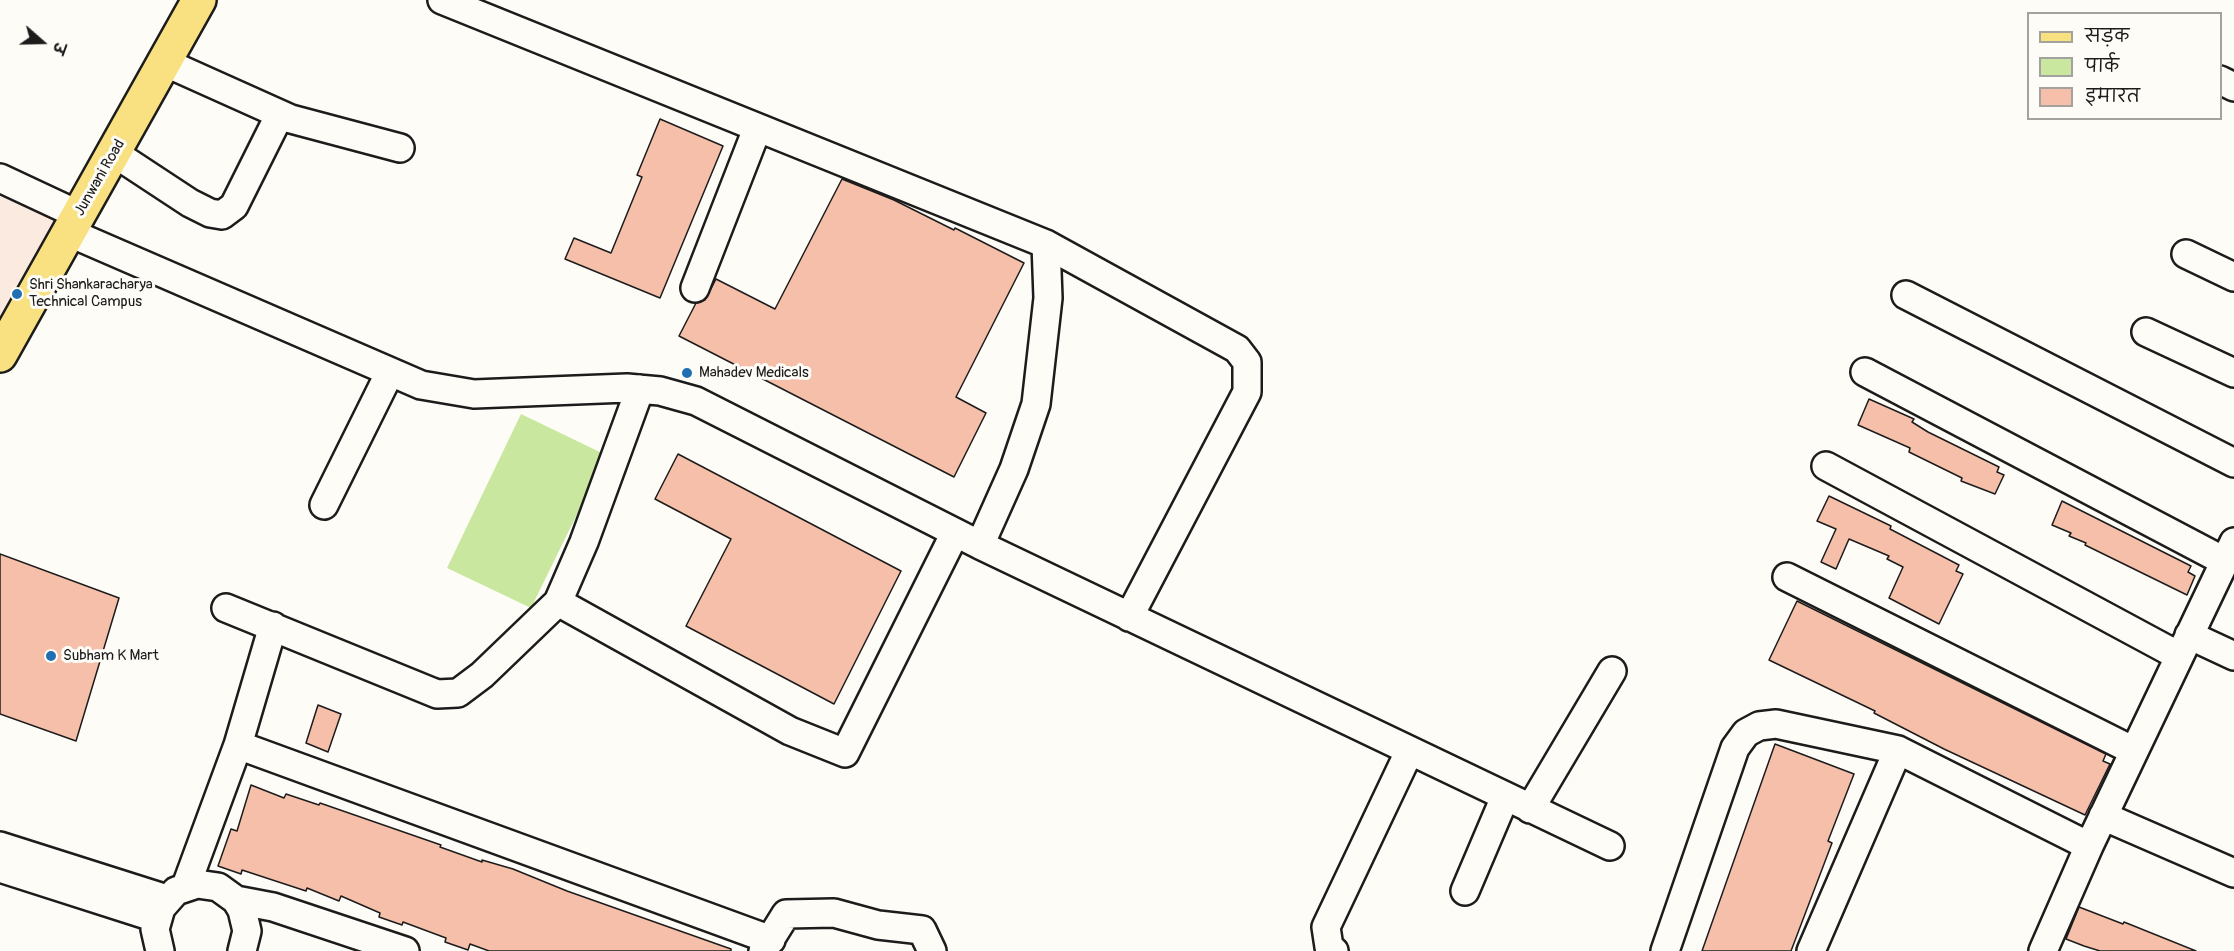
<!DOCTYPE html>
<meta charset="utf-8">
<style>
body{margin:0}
#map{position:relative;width:2234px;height:951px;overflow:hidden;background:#fdfcf7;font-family:Pangolin,"Playpen Sans Deva",sans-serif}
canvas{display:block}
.legend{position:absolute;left:2027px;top:12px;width:195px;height:108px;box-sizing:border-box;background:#fdfcf7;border:2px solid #a3a29f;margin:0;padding:8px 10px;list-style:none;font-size:18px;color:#1c1c1c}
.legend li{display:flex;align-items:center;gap:12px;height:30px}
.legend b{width:30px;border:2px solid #a3a29f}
.north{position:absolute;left:12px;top:12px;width:60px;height:60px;-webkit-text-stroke:4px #fdfcf7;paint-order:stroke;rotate:110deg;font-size:16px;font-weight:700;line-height:24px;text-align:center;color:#1c1c1c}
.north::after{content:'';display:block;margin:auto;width:21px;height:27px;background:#1c1c1c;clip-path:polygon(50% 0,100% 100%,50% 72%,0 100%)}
</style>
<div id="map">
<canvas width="2234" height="951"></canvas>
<ul class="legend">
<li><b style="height:8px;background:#f9e181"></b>सड़क</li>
<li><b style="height:16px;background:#c9e79f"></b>पार्क</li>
<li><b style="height:16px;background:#f6bfa9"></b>इमारत</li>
</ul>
<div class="north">उ</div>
</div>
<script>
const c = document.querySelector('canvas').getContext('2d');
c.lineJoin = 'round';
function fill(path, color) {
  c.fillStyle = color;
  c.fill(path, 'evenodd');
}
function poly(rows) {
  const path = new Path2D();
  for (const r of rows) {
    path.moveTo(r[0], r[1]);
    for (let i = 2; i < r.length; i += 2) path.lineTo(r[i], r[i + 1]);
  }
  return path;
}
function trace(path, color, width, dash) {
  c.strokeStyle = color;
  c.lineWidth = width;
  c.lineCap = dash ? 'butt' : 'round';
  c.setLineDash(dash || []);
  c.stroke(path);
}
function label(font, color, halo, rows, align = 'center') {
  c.font = font + ' Pangolin,sans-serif';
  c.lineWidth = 6;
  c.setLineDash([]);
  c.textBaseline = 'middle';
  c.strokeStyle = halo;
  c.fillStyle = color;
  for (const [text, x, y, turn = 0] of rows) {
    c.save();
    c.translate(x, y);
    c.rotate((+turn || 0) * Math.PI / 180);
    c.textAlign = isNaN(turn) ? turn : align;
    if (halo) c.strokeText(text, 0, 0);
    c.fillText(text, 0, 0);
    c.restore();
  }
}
fill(poly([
 [0,162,87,200,0,355]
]), '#fbeae0');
fill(poly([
 [521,414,606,455,531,608,447,568]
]), '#c9e79f');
const building = poly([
 [660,119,723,146,660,298,565,259,574,238,611,253,642,177,637,175,660,119],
 [842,179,894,200,954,230,955,228,1024,263,956,397,986,413,954,477,679,336,696,303,705,300,716,279,775,309,842,179],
 [1869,399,1914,419,1912,422,1928,432,1999,467,1997,472,2004,475,1995,494,1961,481,1962,478,1909,452,1910,448,1858,425,1869,399],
 [678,454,901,571,834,704,686,626,731,539,655,499,678,454],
 [1829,496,1891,526,1890,529,1959,565,1956,571,1963,574,1939,624,1889,598,1903,567,1887,559,1889,556,1849,539,1836,569,1821,562,1836,529,1817,521,1829,496],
 [2062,501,2191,566,2188,572,2195,576,2187,595,2085,545,2086,543,2069,536,2071,533,2052,525,2062,501],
 [0,554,119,598,76,741,0,714,0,554],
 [1797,601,2106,754,2103,761,2110,764,2085,815,1944,749,1874,713,1875,711,1769,660,1797,601],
 [318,705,341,714,328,752,306,743,318,705],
 [1775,744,1854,774,1828,841,1832,843,1791,951,1702,951,1775,744],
 [251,785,284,798,286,794,319,805,320,803,441,845,440,847,482,862,482,860,513,869,567,891,731,949,731,951,489,951,470,944,468,950,445,942,446,938,403,922,402,925,379,917,380,913,341,896,339,901,307,888,306,891,242,870,241,874,218,866,231,829,237,831,251,785],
 [2079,907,2123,924,2124,922,2196,951,2100,951,2084,946,2066,939,2079,907]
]);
fill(building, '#f6bfa9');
trace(building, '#1c1c1c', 1.5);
const minor = poly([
 [442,0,1046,244,1237,349,1247,362,1247,392,1129,617],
 [164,62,291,119,400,148],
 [2220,80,2234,87],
 [114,153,190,203,210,213,222,215,234,206,280,114],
 [0,178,79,215],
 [68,232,421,385,474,394,627,388,660,391,696,401,980,545,1610,846],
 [2186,254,2234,277],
 [695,288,757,129],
 [1906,295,2234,463],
 [2146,332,2234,373],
 [1865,372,2224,561],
 [1826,466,2179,656],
 [324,505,390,372],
 [980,545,1014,469,1036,404,1048,298,1046,244],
 [1787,577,2134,751],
 [558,602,790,731,845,753,955,533],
 [226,608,437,694,458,693,482,675,558,602,584,542,640,389],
 [2189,635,2234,656],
 [238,745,771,940],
 [1530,809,1612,671],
 [2103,816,2234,873],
 [0,846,167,899],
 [0,868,156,918],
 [186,886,238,745,273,626],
 [1465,891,1505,797],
 [236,900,273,907,405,951],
 [160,951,155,929,161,908,176,891,197,884,218,887,236,900,242,910,247,931,242,951],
 [763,951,786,914,834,913,878,925,922,930,932,951],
 [1334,951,1329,947,1326,927,1409,752],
 [1665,951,1735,748,1746,733,1759,726,1776,724,1898,750,2089,846],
 [1811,951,1898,750],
 [2043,951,2089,846,2234,542]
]);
const major = poly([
 [0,355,199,0]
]);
trace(minor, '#1c1c1c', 32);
trace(major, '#1c1c1c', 38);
trace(minor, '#fdfcf7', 27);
trace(major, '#f9e181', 33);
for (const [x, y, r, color] of [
 [17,294,6,"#1f6fb2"],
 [687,373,6,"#1f6fb2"],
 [51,656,6,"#1f6fb2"]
]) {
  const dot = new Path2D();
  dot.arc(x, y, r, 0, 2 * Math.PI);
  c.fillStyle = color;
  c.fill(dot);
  trace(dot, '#fdfcf7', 2);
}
label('15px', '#1c1c1c', '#fdfcf7', [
 ["Junwani Road",100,178,-60]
]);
label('15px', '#1c1c1c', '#fdfcf7', [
 ["Shri Shankaracharya",29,285],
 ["Technical Campus",29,302],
 ["Mahadev Medicals",699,373],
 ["Subham K Mart",63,656]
], 'left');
</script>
